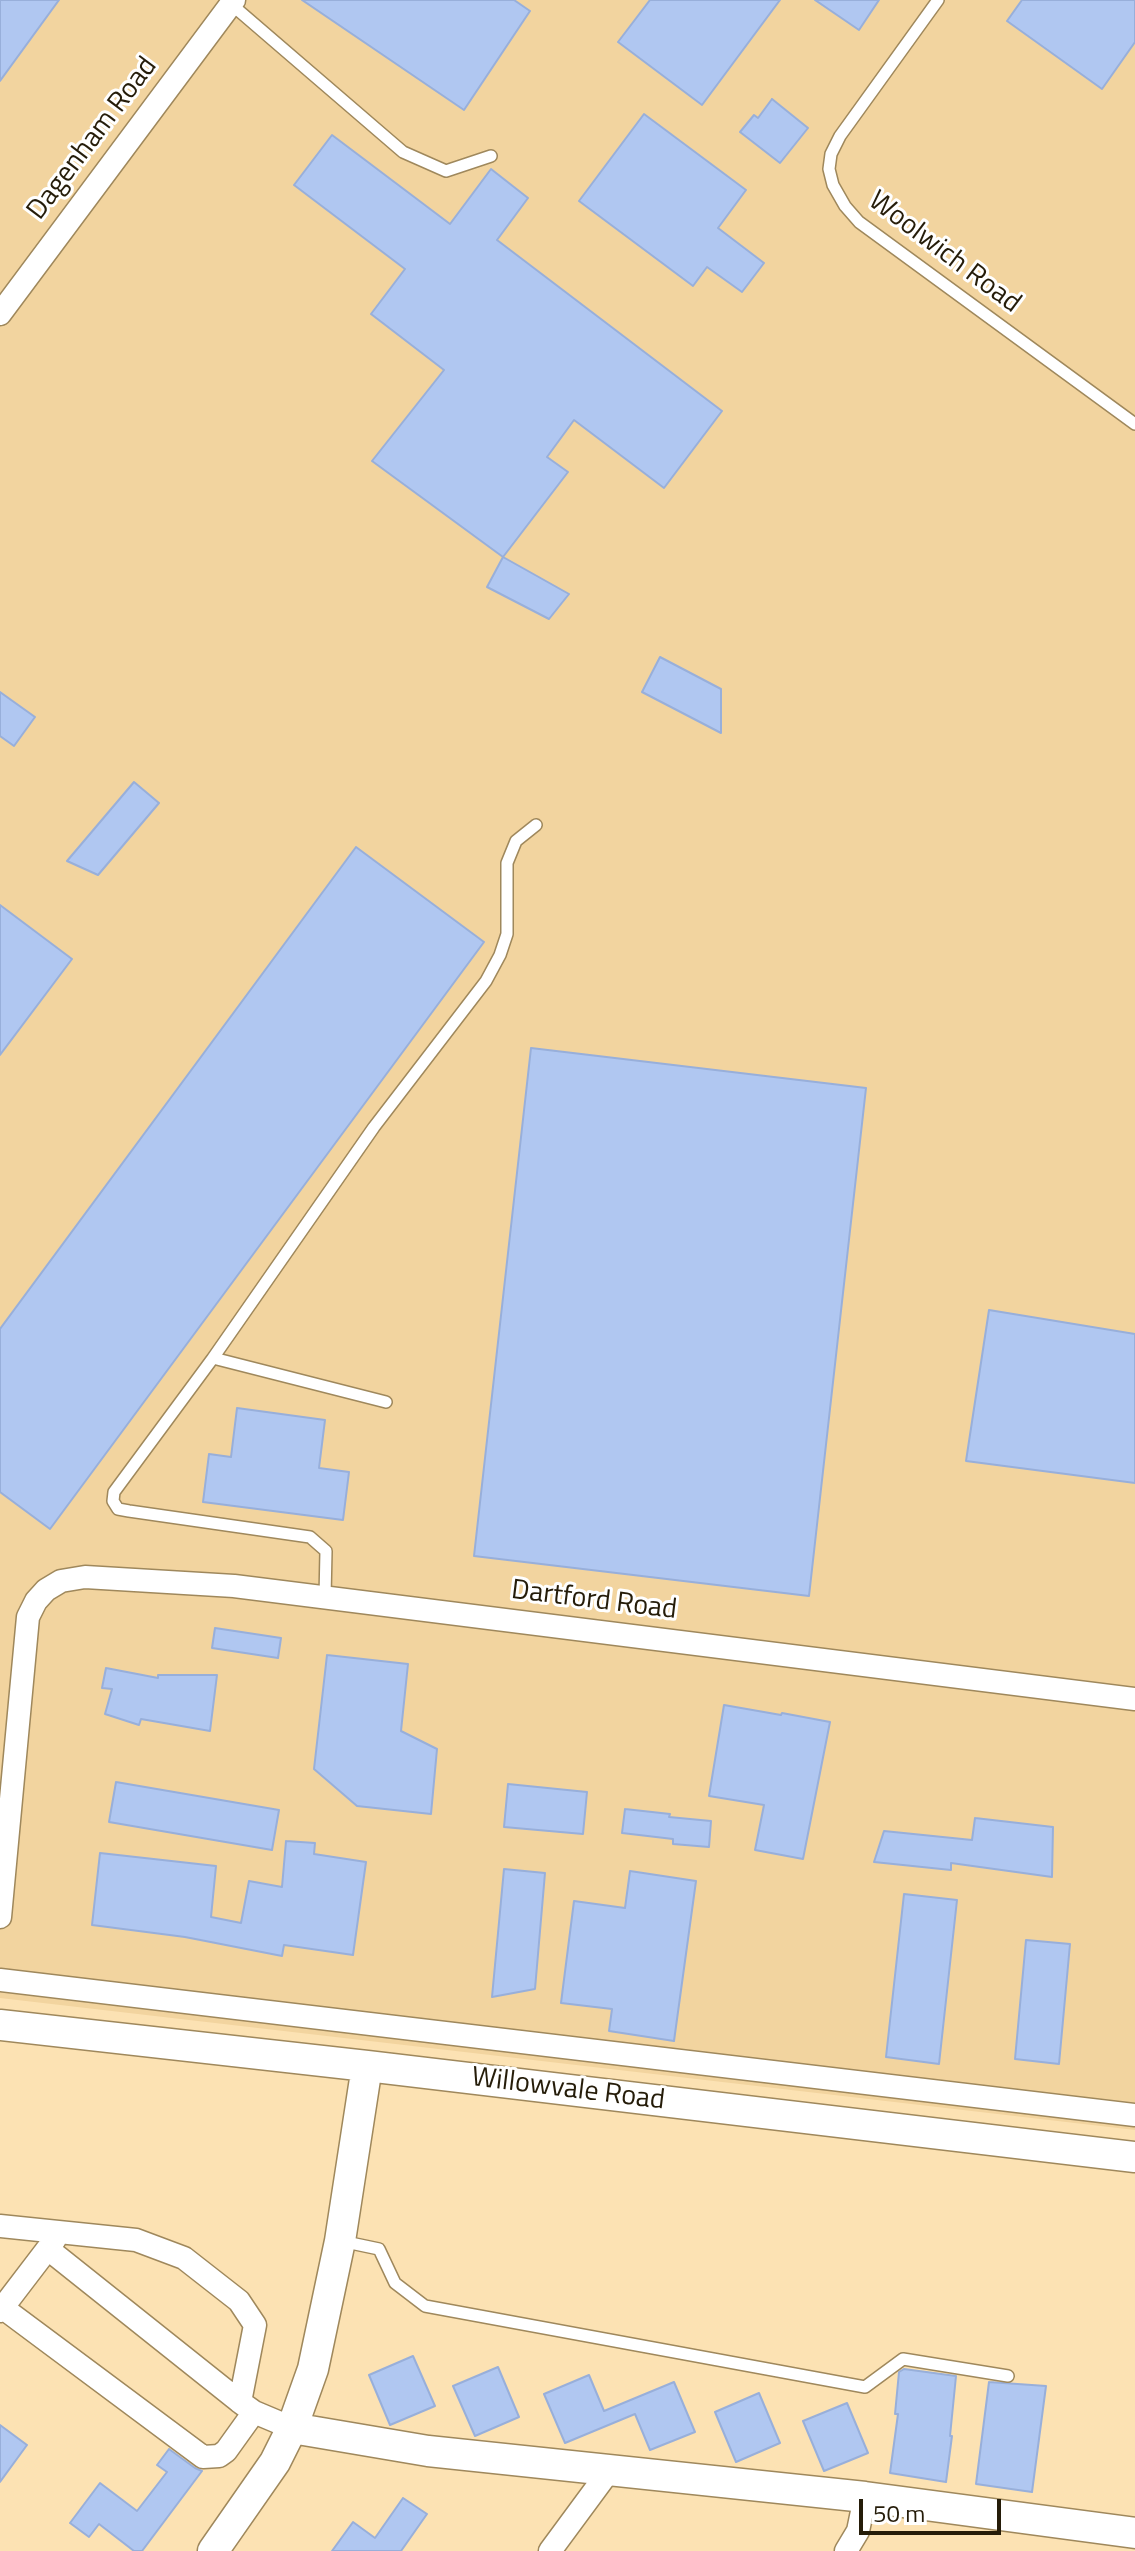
<!DOCTYPE html>
<style>
body{margin:0}
#map{position:relative;width:1135px;height:2551px;overflow:hidden;background:#fce2b3;font-family:"Titillium Web",sans-serif}
canvas{display:block}
.scale{position:absolute;left:859px;top:2499px;width:142px;height:36px;box-sizing:border-box;border:4px solid #251c09;border-top:0;padding-left:10px;font-size:24px;line-height:28px;white-space:nowrap;color:#251c09;-webkit-text-stroke:6px #fff;paint-order:stroke}
</style>
<div id="map">
<canvas width="1135" height="2551"></canvas>
<div class="scale">50 m</div>
</div>
<script>
const c = document.querySelector('canvas').getContext('2d');
c.lineJoin = 'round';
function fill(path, color) {
  c.fillStyle = color;
  c.fill(path, 'evenodd');
}
function poly(rows) {
  const path = new Path2D();
  for (const r of rows) {
    path.moveTo(r[0], r[1]);
    for (let i = 2; i < r.length; i += 2) path.lineTo(r[i], r[i + 1]);
  }
  return path;
}
function trace(path, color, width, dash) {
  c.strokeStyle = color;
  c.lineWidth = width;
  c.lineCap = dash ? 'butt' : 'round';
  c.setLineDash(dash || []);
  c.stroke(path);
}
function label(font, color, halo, rows, align = 'center') {
  c.font = font + ' "Titillium Web",sans-serif';
  c.lineWidth = 6;
  c.setLineDash([]);
  c.textBaseline = 'middle';
  c.strokeStyle = halo;
  c.fillStyle = color;
  for (const [text, x, y, turn = 0] of rows) {
    c.save();
    c.translate(x, y);
    c.rotate((+turn || 0) * Math.PI / 180);
    c.textAlign = isNaN(turn) ? turn : align;
    if (halo) c.strokeText(text, 0, 0);
    c.fillText(text, 0, 0);
    c.restore();
  }
}
fill(poly([
 [0,0,1135,0,1135,2130,0,1998]
]), '#f2d49f');
const building = poly([
 [0,0,59,0,0,81,0,0],
 [302,0,514,0,530,11,464,110,302,0],
 [650,0,780,0,702,105,618,42,650,0],
 [815,0,879,0,859,30,815,0],
 [1022,0,1135,0,1135,42,1102,89,1007,21,1022,0],
 [772,99,808,128,780,163,740,132,754,115,758,118,772,99],
 [644,114,746,190,718,228,764,263,742,292,707,267,693,286,579,201,644,114],
 [332,135,450,224,491,169,528,198,497,240,722,411,664,488,574,420,547,457,568,472,503,557,372,461,444,370,371,314,405,269,294,185,332,135],
 [503,557,569,594,549,619,487,587,503,557],
 [660,657,721,689,721,733,642,692,660,657],
 [0,692,35,717,14,746,0,736,0,692],
 [134,782,159,803,98,875,67,861,134,782],
 [356,847,484,942,50,1529,0,1492,0,1329,356,847],
 [0,905,72,959,0,1055,0,905],
 [531,1048,866,1088,809,1596,474,1556,531,1048],
 [989,1310,1135,1334,1135,1483,966,1461,989,1310],
 [237,1408,325,1420,319,1468,349,1472,343,1520,203,1502,209,1454,231,1457,237,1408],
 [215,1628,281,1638,278,1658,212,1648,215,1628],
 [327,1655,408,1664,401,1731,437,1749,431,1814,357,1806,314,1769,327,1655],
 [106,1668,158,1678,158,1675,217,1675,210,1731,141,1719,139,1725,105,1714,112,1689,102,1688,106,1668],
 [724,1705,781,1715,782,1713,830,1722,803,1859,755,1850,764,1805,709,1796,724,1705],
 [116,1782,279,1810,272,1850,109,1822,116,1782],
 [508,1784,587,1792,583,1834,504,1827,508,1784],
 [625,1809,670,1814,669,1817,711,1821,709,1847,673,1844,673,1839,622,1833,625,1809],
 [975,1818,1053,1827,1052,1877,951,1863,951,1870,874,1862,884,1831,972,1840,975,1818],
 [286,1841,315,1843,314,1854,366,1862,353,1955,284,1945,282,1956,185,1937,92,1925,100,1853,216,1866,211,1917,241,1923,249,1881,282,1887,286,1841],
 [504,1869,545,1873,535,1989,492,1997,504,1869],
 [630,1871,696,1881,674,2041,609,2031,612,2009,561,2003,574,1901,625,1908,630,1871],
 [904,1894,957,1900,939,2064,886,2057,904,1894],
 [1026,1940,1070,1944,1059,2064,1015,2059,1026,1940],
 [413,2356,435,2406,390,2425,369,2375,413,2356],
 [498,2367,519,2417,475,2436,453,2386,498,2367],
 [904,2369,956,2376,950,2436,952,2436,946,2482,890,2473,898,2414,895,2414,899,2372,904,2369],
 [589,2375,604,2411,674,2382,695,2432,650,2450,635,2414,565,2443,544,2394,589,2375],
 [989,2382,1046,2386,1032,2492,976,2484,989,2382],
 [759,2393,780,2443,736,2462,715,2412,759,2393],
 [847,2403,868,2453,824,2471,803,2421,847,2403],
 [0,2425,27,2445,0,2482,0,2425],
 [169,2449,195,2468,202,2471,142,2551,134,2551,99,2524,89,2537,70,2523,100,2483,137,2511,167,2472,157,2465,169,2449],
 [403,2498,427,2514,401,2551,332,2551,353,2522,375,2538,403,2498]
]);
fill(building, '#b0c7f1');
trace(building, '#98afda', 2);
const lane = poly([
 [938,0,840,136,831,154,829,169,833,185,845,206,859,222,1135,424],
 [231,4,403,152,446,171,491,156],
 [213,1358,374,1127,486,981,500,955,507,934,507,863,516,841,536,825],
 [325,1597,326,1551,310,1537,129,1511,118,1509,113,1501,114,1492,213,1358,386,1402],
 [341,2241,379,2249,395,2283,425,2306,865,2387,903,2359,1008,2376]
]);
const street = poly([
 [0,314,234,0],
 [0,1917,28,1617,36,1601,46,1590,61,1581,85,1577,234,1586,1135,1699],
 [0,1980,1135,2115],
 [0,2226,136,2240,184,2258,239,2301,255,2325,240,2402],
 [48,2249,240,2402,254,2412,292,2428],
 [3,2308,203,2457,219,2456,226,2451,254,2412],
 [0,2311,55,2239],
 [550,2551,609,2471],
 [846,2551,858,2531,865,2497]
]);
const secondary = poly([
 [0,2025,367,2066,1135,2157],
 [292,2428,428,2451,865,2497,1135,2533],
 [213,2551,275,2462,292,2428,313,2369,340,2241,367,2066]
]);
trace(lane, '#9f885c', 14);
trace(street, '#9f885c', 25);
trace(secondary, '#9f885c', 33);
trace(lane, '#fff', 11);
trace(street, '#fff', 22);
trace(secondary, '#fff', 30);
label('28px', '#251c09', '#fff', [
 ["Dagenham Road",93,139,-53],
 ["Woolwich Road",944,253,37],
 ["Dartford Road",594,1601,7],
 ["Willowvale Road",568,2090,7]
]);
</script>
